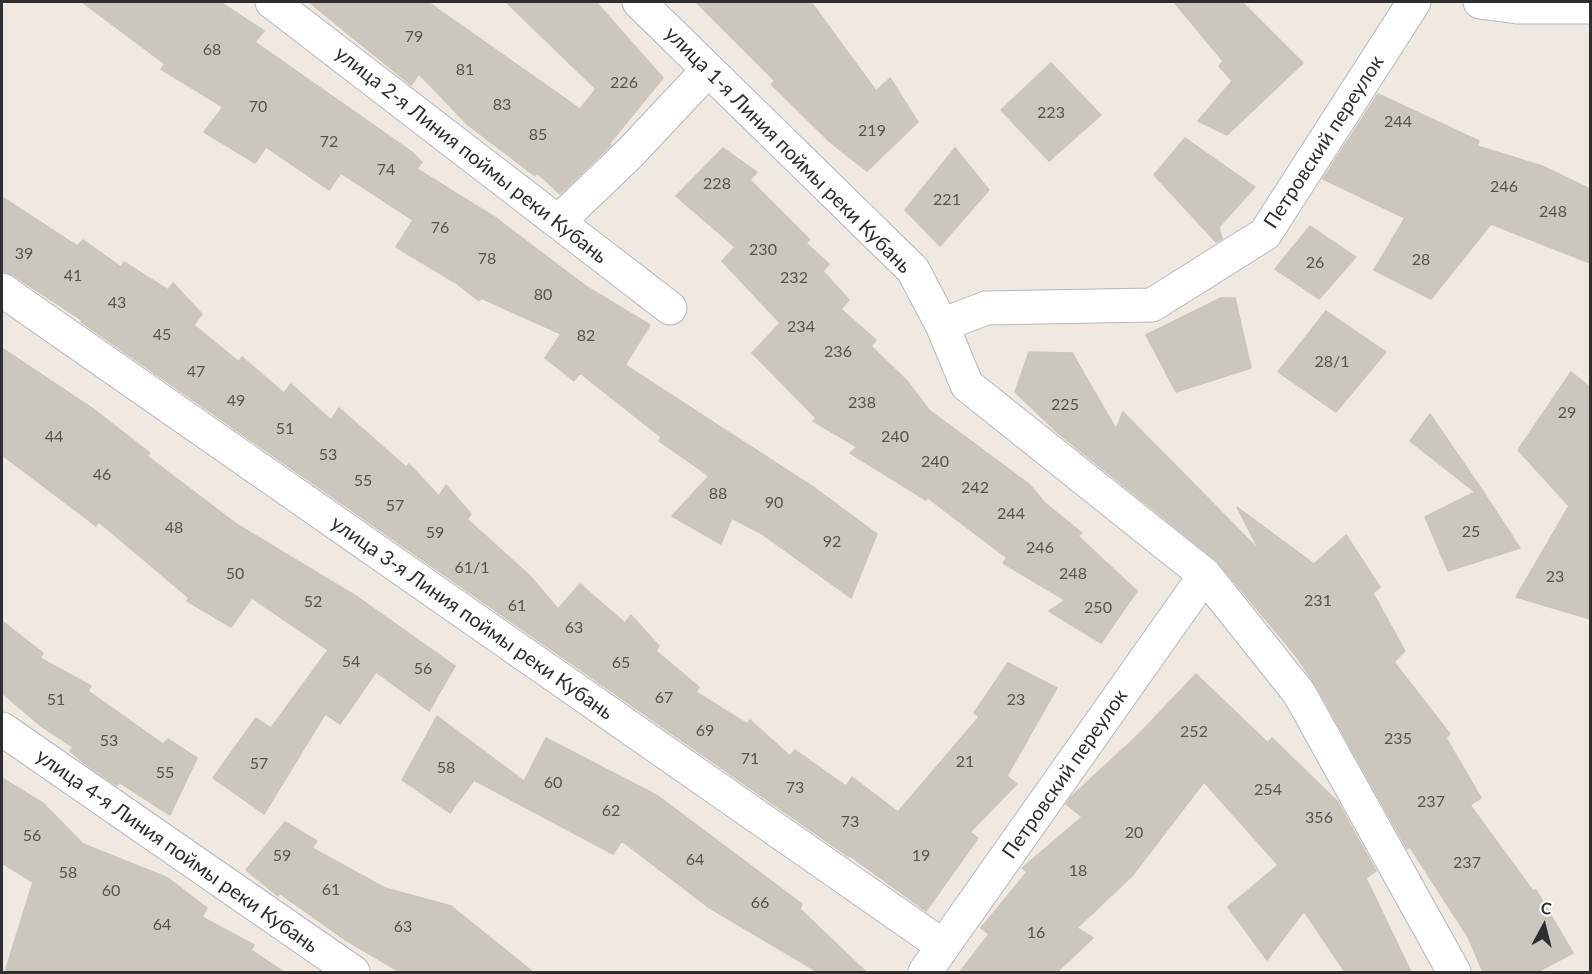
<!DOCTYPE html>
<meta charset="utf-8">
<style>
body{margin:0}
#map{position:relative;width:1592px;height:974px;overflow:hidden;background:#efe9e1;font-family:Lato,sans-serif}
canvas{display:block}
.frame{position:absolute;inset:0;border:3px solid #2e2e2e;pointer-events:none}
.north{position:absolute;left:1514px;top:896px;width:60px;height:60px;-webkit-text-stroke:4px #fff;paint-order:stroke;rotate:7deg;font-size:16px;font-weight:700;line-height:24px;text-align:center;color:#2e2e2e}
.north::after{content:'';display:block;margin:auto;width:21px;height:27px;background:#2e2e2e;clip-path:polygon(50% 0,100% 100%,50% 72%,0 100%)}
</style>
<div id="map">
<canvas width="1592" height="974"></canvas>
<div class="frame"></div>
<div class="north">С</div>
</div>
<script>
const c = document.querySelector('canvas').getContext('2d');
c.lineJoin = 'round';
function fill(path, color) {
  c.fillStyle = color;
  c.fill(path, 'evenodd');
}
function poly(rows) {
  const path = new Path2D();
  for (const r of rows) {
    path.moveTo(r[0], r[1]);
    for (let i = 2; i < r.length; i += 2) path.lineTo(r[i], r[i + 1]);
  }
  return path;
}
function trace(path, color, width, dash) {
  c.strokeStyle = color;
  c.lineWidth = width;
  c.lineCap = dash ? 'butt' : 'round';
  c.setLineDash(dash || []);
  c.stroke(path);
}
function label(font, color, halo, rows, align = 'center') {
  c.font = font + ' Lato,sans-serif';
  c.lineWidth = 4.5;
  c.setLineDash([]);
  c.textBaseline = 'middle';
  c.strokeStyle = halo;
  c.fillStyle = color;
  for (const [text, x, y, turn = 0] of rows) {
    c.save();
    c.translate(x, y);
    c.rotate((+turn || 0) * Math.PI / 180);
    c.textAlign = isNaN(turn) ? turn : align;
    if (halo) c.strokeText(text, 0, 0);
    c.fillText(text, 0, 0);
    c.restore();
  }
}
const building = poly([
 [82,2,220,2,264,31,255,42,412,152,422,162,417,169,496,218,587,287,650,325,625,365,816,489,877,534,851,598,762,534,732,518,721,544,672,516,709,476,659,441,661,437,580,373,574,381,545,358,561,334,481,298,479,301,456,283,396,247,413,220,341,173,329,190,266,147,255,163,204,132,223,107,161,69,165,64,82,2],
 [309,2,428,2,580,109,596,89,506,2,596,2,663,78,609,144,611,145,560,194,537,173,535,176,468,125,419,74,411,85,309,2],
 [696,2,811,2,876,91,890,78,918,122,867,171,831,143,771,84,775,81,696,2],
 [1174,2,1242,2,1303,63,1227,135,1198,121,1232,81,1219,66,1223,61,1174,2],
 [1051,63,1101,115,1049,161,1001,110,1051,63],
 [1378,94,1479,141,1477,146,1542,166,1590,189,1590,263,1491,224,1431,299,1374,270,1405,218,1323,179,1378,94],
 [1185,138,1255,187,1219,227,1222,239,1216,242,1154,175,1185,138],
 [723,148,757,172,750,180,810,240,806,243,829,264,823,271,849,300,841,309,876,340,871,346,907,381,929,410,1029,484,1045,503,1082,533,1078,536,1137,591,1101,643,1049,611,1065,600,1003,563,1007,558,928,498,926,500,850,453,857,447,813,421,816,418,752,353,780,323,722,261,735,247,676,196,723,148],
 [955,148,989,190,940,246,905,210,955,148],
 [2,197,77,246,83,240,121,267,124,262,168,290,173,283,202,314,194,325,239,362,242,357,284,393,291,384,331,420,339,408,406,467,409,464,439,496,446,485,471,514,467,519,530,576,558,609,580,584,625,623,631,615,659,646,656,651,699,687,696,692,747,724,750,720,790,756,795,750,846,786,852,777,898,812,979,717,974,713,1008,663,1057,688,1007,776,1017,784,970,832,978,838,926,911,850,856,849,857,81,322,82,320,13,275,2,271,2,197],
 [1310,226,1356,257,1319,299,1275,269,1310,226],
 [1221,298,1235,298,1251,368,1176,392,1146,335,1221,298],
 [1326,311,1386,352,1336,412,1278,372,1326,311],
 [2,348,92,408,150,453,147,456,238,525,359,598,455,666,429,711,376,672,340,724,325,714,264,814,213,778,256,718,271,728,328,650,252,598,231,627,187,601,189,598,99,522,96,526,2,455,2,348],
 [1029,352,1072,353,1116,429,1123,412,1259,550,1237,507,1314,564,1346,535,1380,587,1373,593,1405,651,1394,662,1450,734,1446,738,1481,798,1470,805,1533,891,1536,890,1573,953,1537,972,1483,972,1468,937,1410,847,1407,849,1315,684,1296,656,1217,561,1058,433,1015,392,1029,352],
 [1571,372,1590,387,1590,619,1516,597,1569,506,1518,450,1571,372],
 [1430,414,1482,490,1520,548,1448,571,1425,517,1475,492,1410,441,1430,414],
 [2,621,43,653,40,658,91,686,88,691,163,744,168,739,197,758,170,815,119,782,117,786,84,763,70,751,73,747,41,726,2,693,2,621],
 [1196,674,1268,743,1272,738,1338,802,1376,871,1366,878,1411,972,1345,972,1304,911,1267,960,1228,907,1278,865,1204,782,1132,876,1077,928,1093,938,1057,972,960,972,989,934,981,928,1027,872,1022,868,1082,817,1066,804,1072,796,1139,734,1196,674],
 [437,716,524,781,546,738,658,796,802,904,800,909,866,972,818,972,708,907,622,841,613,854,474,780,450,813,402,780,437,716],
 [2,778,44,804,83,844,168,878,207,908,202,917,254,945,251,950,284,972,5,972,33,882,2,863,2,778],
 [285,822,317,841,312,848,385,888,451,906,533,972,400,972,344,939,279,893,278,896,246,870,285,822]
]);
fill(building, '#cbc7bf');
trace(building, '#cbc5ba', 1.5);
const street = poly([
 [272,2,670,308],
 [639,2,913,270,942,325,967,385,1205,575,1299,693,1454,972],
 [558,222,630,153,707,71],
 [2,290,943,946],
 [942,325,986,308,1152,305,1265,234,1414,2],
 [2,729,353,972],
 [925,972,1205,575]
]);
const secondary = poly([
 [1480,2,1517,7,1590,7]
]);
trace(street, '#b4b7c1', 35);
trace(secondary, '#b4b7c1', 35);
trace(street, '#fff', 33);
trace(secondary, '#fff', 33);
label('16px', '#555452', null, [
 ["79",414,37],
 ["68",212,50],
 ["81",465,70],
 ["226",624,83],
 ["83",502,105],
 ["70",258,107],
 ["223",1051,113],
 ["244",1398,122],
 ["219",872,131],
 ["85",538,135],
 ["72",329,142],
 ["74",386,170],
 ["228",717,184],
 ["246",1504,187],
 ["221",947,200],
 ["248",1553,212],
 ["76",440,228],
 ["230",763,250],
 ["39",24,254],
 ["78",487,259],
 ["28",1421,260],
 ["26",1315,263],
 ["41",73,276],
 ["232",794,278],
 ["80",543,295],
 ["43",117,303],
 ["234",801,327],
 ["45",162,335],
 ["82",586,336],
 ["236",838,352],
 ["28/1",1332,362],
 ["47",196,372],
 ["49",236,401],
 ["238",862,403],
 ["225",1065,405],
 ["29",1567,413],
 ["51",285,429],
 ["44",54,437],
 ["240",895,437],
 ["53",328,455],
 ["240",935,462],
 ["46",102,475],
 ["55",363,481],
 ["242",975,488],
 ["88",718,494],
 ["90",774,503],
 ["57",395,506],
 ["244",1011,514],
 ["48",174,528],
 ["25",1471,532],
 ["59",435,533],
 ["92",832,542],
 ["246",1040,548],
 ["61/1",472,568],
 ["50",235,574],
 ["248",1073,574],
 ["23",1555,577],
 ["231",1318,601],
 ["52",313,602],
 ["61",517,606],
 ["250",1098,608],
 ["63",574,628],
 ["54",351,662],
 ["65",621,663],
 ["56",423,669],
 ["67",664,698],
 ["51",56,700],
 ["23",1016,700],
 ["69",705,731],
 ["252",1194,732],
 ["235",1398,739],
 ["53",109,741],
 ["71",750,759],
 ["21",965,762],
 ["57",259,764],
 ["58",446,768],
 ["55",165,773],
 ["60",553,783],
 ["73",795,788],
 ["254",1268,790],
 ["237",1431,802],
 ["62",611,811],
 ["356",1319,818],
 ["73",850,822],
 ["20",1134,833],
 ["56",32,836],
 ["59",282,856],
 ["19",921,856],
 ["64",695,860],
 ["237",1467,863],
 ["18",1078,871],
 ["58",68,873],
 ["61",331,890],
 ["60",111,891],
 ["66",760,903],
 ["64",162,925],
 ["63",403,927],
 ["16",1036,933]
]);
label('20px', '#2e2e2e', '#fff', [
 ["Петровский переулок",1324,142,-57],
 ["улица 1-я Линия поймы реки Кубань",788,150,45],
 ["улица 2-я Линия поймы реки Кубань",471,155,38],
 ["улица 3-я Линия поймы реки Кубань",472,618,35],
 ["Петровский переулок",1065,774,-55],
 ["улица 4-я Линия поймы реки Кубань",177,851,35]
]);
</script>
